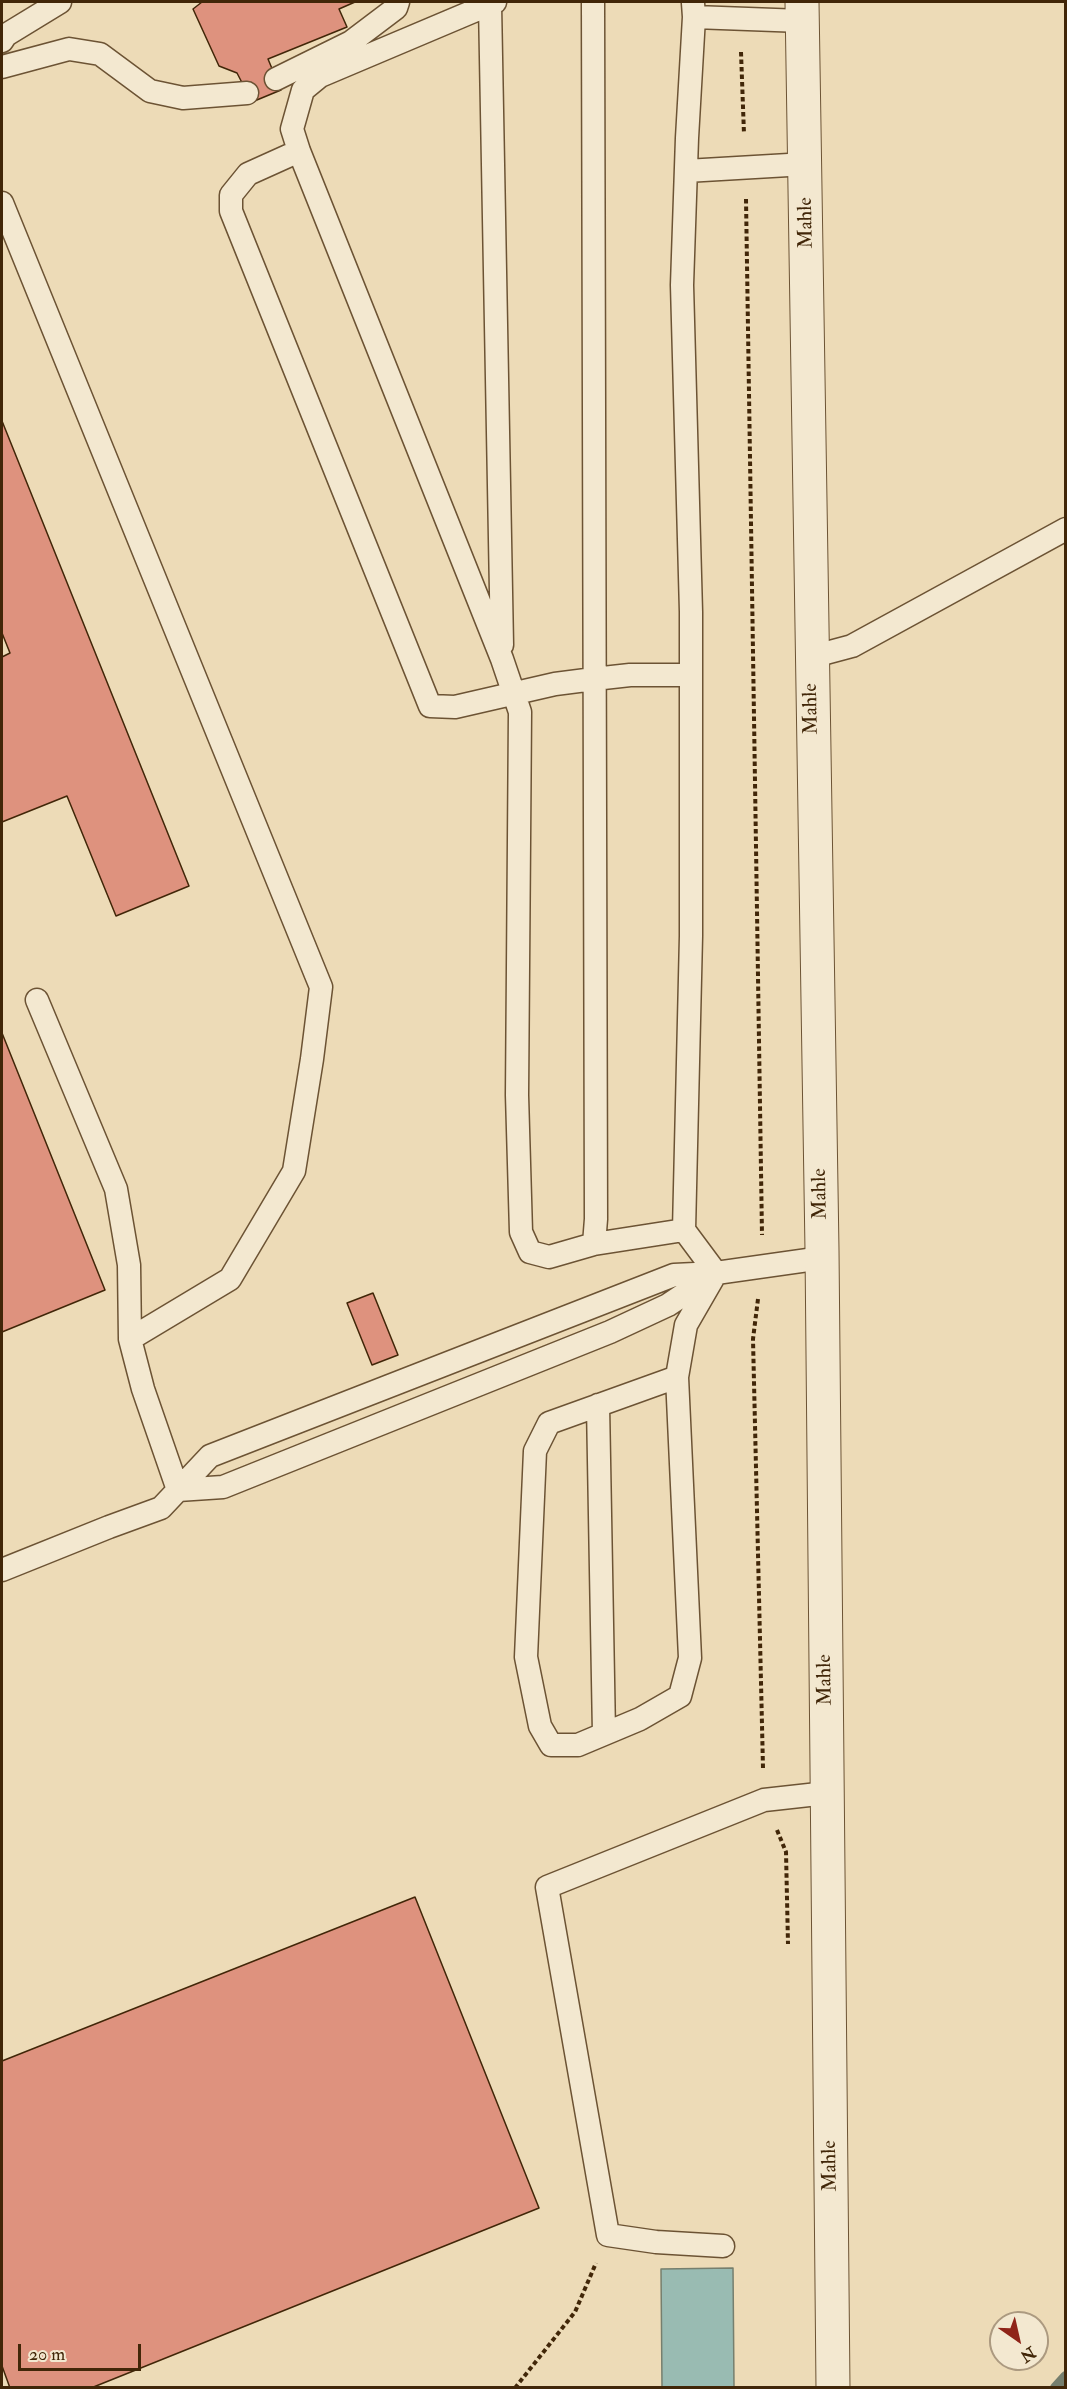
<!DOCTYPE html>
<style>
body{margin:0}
#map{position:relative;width:1067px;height:2389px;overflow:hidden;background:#eddbb7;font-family:"IM FELL Double Pica",serif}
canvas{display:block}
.frame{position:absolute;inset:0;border:3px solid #412608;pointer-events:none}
.north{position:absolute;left:989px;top:2311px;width:60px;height:60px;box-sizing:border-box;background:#f3e8d0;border:2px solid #ac9a80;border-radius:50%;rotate:146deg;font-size:16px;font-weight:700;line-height:24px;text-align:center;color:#412608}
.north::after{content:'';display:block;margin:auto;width:21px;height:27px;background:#8f2418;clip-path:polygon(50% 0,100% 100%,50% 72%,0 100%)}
.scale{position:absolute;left:18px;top:2344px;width:123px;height:27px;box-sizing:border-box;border:3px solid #412608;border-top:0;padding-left:8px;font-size:18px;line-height:21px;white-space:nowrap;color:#412608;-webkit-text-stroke:4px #f3e8d0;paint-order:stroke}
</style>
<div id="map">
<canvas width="1067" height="2389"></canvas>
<div class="frame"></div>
<div class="north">N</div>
<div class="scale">20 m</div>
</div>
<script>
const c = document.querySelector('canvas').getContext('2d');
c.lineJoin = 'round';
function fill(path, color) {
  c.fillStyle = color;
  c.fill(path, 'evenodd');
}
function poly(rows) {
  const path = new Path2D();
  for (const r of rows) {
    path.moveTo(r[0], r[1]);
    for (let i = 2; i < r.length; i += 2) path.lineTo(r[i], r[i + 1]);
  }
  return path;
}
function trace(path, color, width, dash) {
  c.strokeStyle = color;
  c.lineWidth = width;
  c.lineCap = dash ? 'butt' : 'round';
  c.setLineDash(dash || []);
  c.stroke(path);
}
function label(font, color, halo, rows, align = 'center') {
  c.font = font + ' "IM FELL Double Pica",serif';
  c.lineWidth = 6;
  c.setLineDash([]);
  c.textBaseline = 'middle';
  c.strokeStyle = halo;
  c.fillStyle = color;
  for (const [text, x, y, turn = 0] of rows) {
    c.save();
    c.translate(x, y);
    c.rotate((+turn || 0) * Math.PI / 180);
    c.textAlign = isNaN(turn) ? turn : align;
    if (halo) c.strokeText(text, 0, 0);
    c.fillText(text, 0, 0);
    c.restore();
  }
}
const water = poly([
 [733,2268,734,2387,662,2387,661,2269,733,2268]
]);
fill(water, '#99bbb2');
trace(water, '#767f6e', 1.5);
trace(poly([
 [1056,2388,1066,2377]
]), '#767f6e', 12);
const building = poly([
 [202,2,355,2,339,9,347,27,268,59,281,90,252,102,237,73,219,66,193,9,202,2],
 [2,421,189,886,116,916,67,796,2,822,2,657,10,653,2,633,2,421],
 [2,1033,105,1290,2,1332,2,1033],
 [373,1293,398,1355,372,1365,347,1303,373,1293],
 [415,1897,539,2208,91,2388,10,2388,2,2366,2,2061,415,1897]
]);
fill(building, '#de927e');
trace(building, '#412608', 1.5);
const service = poly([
 [495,2,320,76,303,90,292,129,299,151,502,659,520,712,517,1095,521,1232,530,1252,549,1257,594,1244,596,1219,593,2],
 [693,3,694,17,802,21],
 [490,4,502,645],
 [694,17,687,138,682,285,691,612,691,936,684,1230,716,1273,822,1258],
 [2,41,6,35,60,2],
 [2,67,69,49,100,54,150,91,183,98,247,93],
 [276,79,351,42,396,8,398,2],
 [299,151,248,174,231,195,231,211,430,706,455,707,555,684,594,679,630,675,691,675],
 [686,171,806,164],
 [2,203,321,987,312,1059,294,1171,230,1279,130,1339],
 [811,657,852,646,1066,529],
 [594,1244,684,1230],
 [677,1377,549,1423,535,1451,526,1657,540,1726,551,1745,578,1745,640,1719,680,1696,690,1658,677,1377,686,1325,716,1273],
 [598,1405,604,1734],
 [178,1490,210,1456,674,1275,716,1273],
 [178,1490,223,1487,610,1332,668,1305,710,1277],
 [2,1570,109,1527,161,1508,178,1490,143,1389,130,1339,129,1265,116,1189,37,1000],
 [723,2246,656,2242,608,2235,547,1887,764,1800,827,1793]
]);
const tertiary = poly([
 [802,2,822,1250,833,2388]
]);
trace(service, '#6c5334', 25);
trace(tertiary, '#6c5334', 35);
trace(poly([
 [741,52,744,134],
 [746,199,762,1235],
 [758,1299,753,1339,763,1768],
 [777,1830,786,1852,788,1944],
 [515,2388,575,2312,596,2263]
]), '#412608', 4, [4.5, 3]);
trace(service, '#f3e8d0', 22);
trace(tertiary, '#f3e8d0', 33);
label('20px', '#412608', '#f3e8d0', [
 ["Mahle",807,223,-91],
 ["Mahle",812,709,-91],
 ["Mahle",821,1194,-91],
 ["Mahle",826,1680,-91],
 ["Mahle",831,2166,-91]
]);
</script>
